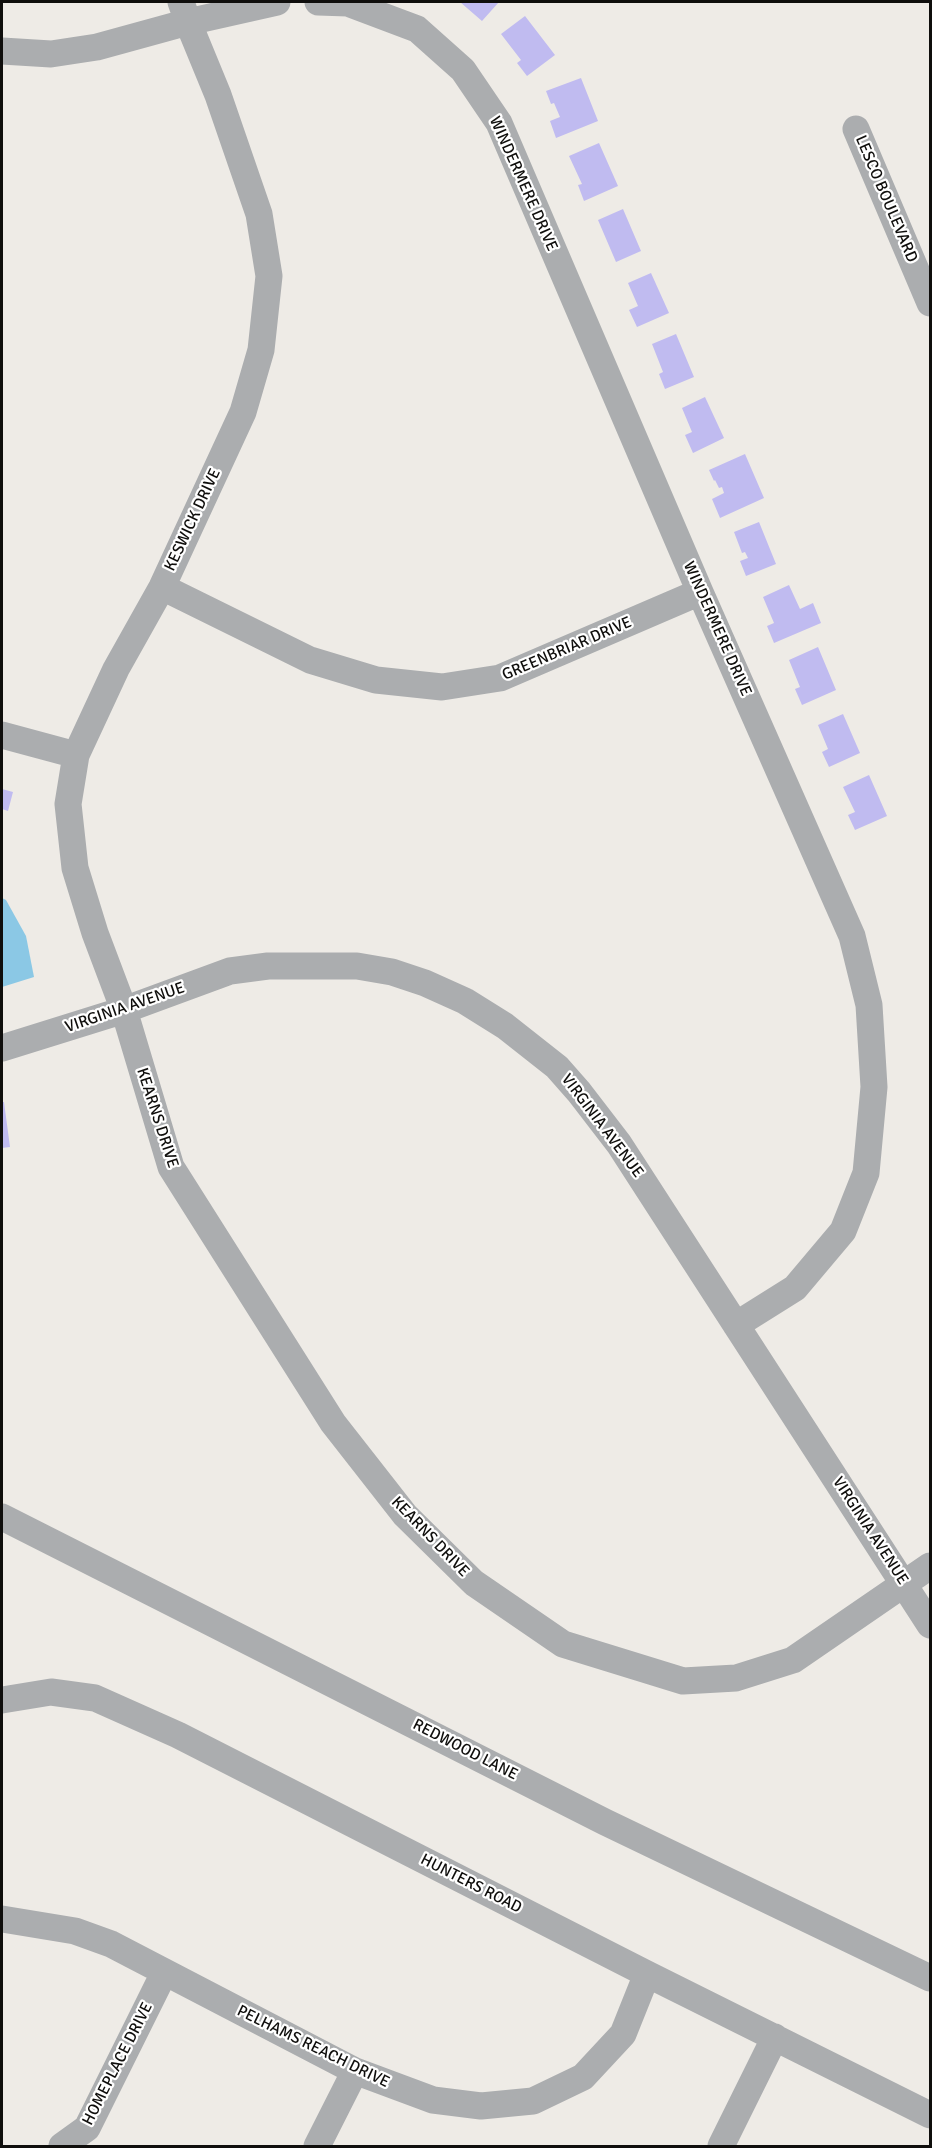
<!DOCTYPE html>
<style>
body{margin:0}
#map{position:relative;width:932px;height:2148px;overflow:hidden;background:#eeebe6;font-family:Signika,sans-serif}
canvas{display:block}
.frame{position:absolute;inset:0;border:3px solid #0f0e0c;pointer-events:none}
</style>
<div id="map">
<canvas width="932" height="2148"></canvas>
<div class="frame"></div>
</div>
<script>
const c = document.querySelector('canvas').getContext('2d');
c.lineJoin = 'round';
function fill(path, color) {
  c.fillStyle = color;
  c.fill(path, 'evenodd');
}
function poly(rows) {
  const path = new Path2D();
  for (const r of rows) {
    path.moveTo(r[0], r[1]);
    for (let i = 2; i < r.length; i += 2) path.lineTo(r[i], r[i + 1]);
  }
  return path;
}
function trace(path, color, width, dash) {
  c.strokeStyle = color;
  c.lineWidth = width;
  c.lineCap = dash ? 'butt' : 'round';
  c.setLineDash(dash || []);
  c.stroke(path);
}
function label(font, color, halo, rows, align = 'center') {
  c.font = font + ' Signika,sans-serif';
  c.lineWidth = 4.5;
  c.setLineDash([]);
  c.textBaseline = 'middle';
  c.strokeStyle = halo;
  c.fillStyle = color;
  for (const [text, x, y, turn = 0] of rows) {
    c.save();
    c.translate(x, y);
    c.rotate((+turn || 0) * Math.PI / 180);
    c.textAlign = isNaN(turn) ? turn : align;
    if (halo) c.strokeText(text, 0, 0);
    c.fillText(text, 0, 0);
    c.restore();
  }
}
fill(poly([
 [2,898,6,900,26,936,34,977,2,987]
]), '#8bc8e5');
fill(poly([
 [460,2,499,2,482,21],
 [525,16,555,55,527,76,517,63,521,60,501,34],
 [581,78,598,121,556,138,550,121,560,117,554,103,551,104,546,91],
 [599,143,618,186,584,201,578,185,582,184,569,156],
 [623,209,641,251,616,262,598,220],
 [651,273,669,313,637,327,629,310,638,306,628,283],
 [676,334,694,377,665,389,659,374,663,372,652,344],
 [705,397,724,438,693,453,685,435,692,432,682,408],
 [745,454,764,498,720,518,712,499,724,493,722,487,719,488,715,480,714,481,709,470],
 [759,522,776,564,746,576,740,561,748,558,745,552,742,553,734,532],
 [789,585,800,609,813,603,821,623,774,643,767,626,774,623,763,597],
 [818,647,836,690,802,705,795,689,800,687,789,660],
 [843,714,860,753,829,767,822,752,828,749,818,725],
 [869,775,887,816,855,830,848,815,855,812,843,787],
 [2,789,13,792,8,811,2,809],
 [2,1102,4,1102,10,1147,2,1148]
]), '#c0bbf0');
trace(poly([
 [181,2,188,22,218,95,259,214,269,276,261,350,243,412,162,587,116,669,76,755,68,804,75,868,95,933,124,1010,171,1167,333,1423,405,1515,474,1583,563,1644,683,1681,736,1678,793,1660,930,1566],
 [318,2,348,3,417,29,463,70,499,123,700,592,852,936,869,1005,874,1087,866,1173,843,1231,795,1288,736,1325],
 [2,51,51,54,97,47,188,22,277,2],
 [856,129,930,303],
 [162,587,310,660,376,680,442,687,500,678,700,592],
 [2,735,76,755],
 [2,1048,124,1010,230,971,268,966,357,966,392,972,425,983,465,1001,505,1026,557,1067,579,1092,619,1144,930,1625],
 [2,1517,605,1822,930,1978],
 [2,1700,51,1692,95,1698,178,1735,647,1974,930,2115],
 [2,1919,75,1931,111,1944,355,2071,433,2100,481,2106,533,2101,583,2077,623,2034,647,1974],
 [62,2146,87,2128,164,1973],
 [317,2146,355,2071],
 [721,2146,775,2037]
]), '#abadaf', 27);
label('16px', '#0f0e0c', '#fff', [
 ["WINDERMERE DRIVE",523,184,66],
 ["LESCO BOULEVARD",886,199,67],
 ["KESWICK DRIVE",193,520,-65],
 ["WINDERMERE DRIVE",717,629,66],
 ["GREENBRIAR DRIVE",567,649,-23],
 ["VIRGINIA AVENUE",125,1008,-19],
 ["KEARNS DRIVE",157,1118,72],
 ["VIRGINIA AVENUE",602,1126,53],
 ["VIRGINIA AVENUE",870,1531,57],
 ["KEARNS DRIVE",430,1537,46],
 ["REDWOOD LANE",465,1750,27],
 ["HUNTERS ROAD",471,1884,27],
 ["PELHAMS REACH DRIVE",313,2047,26],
 ["HOMEPLACE DRIVE",118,2064,-63]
]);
</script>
